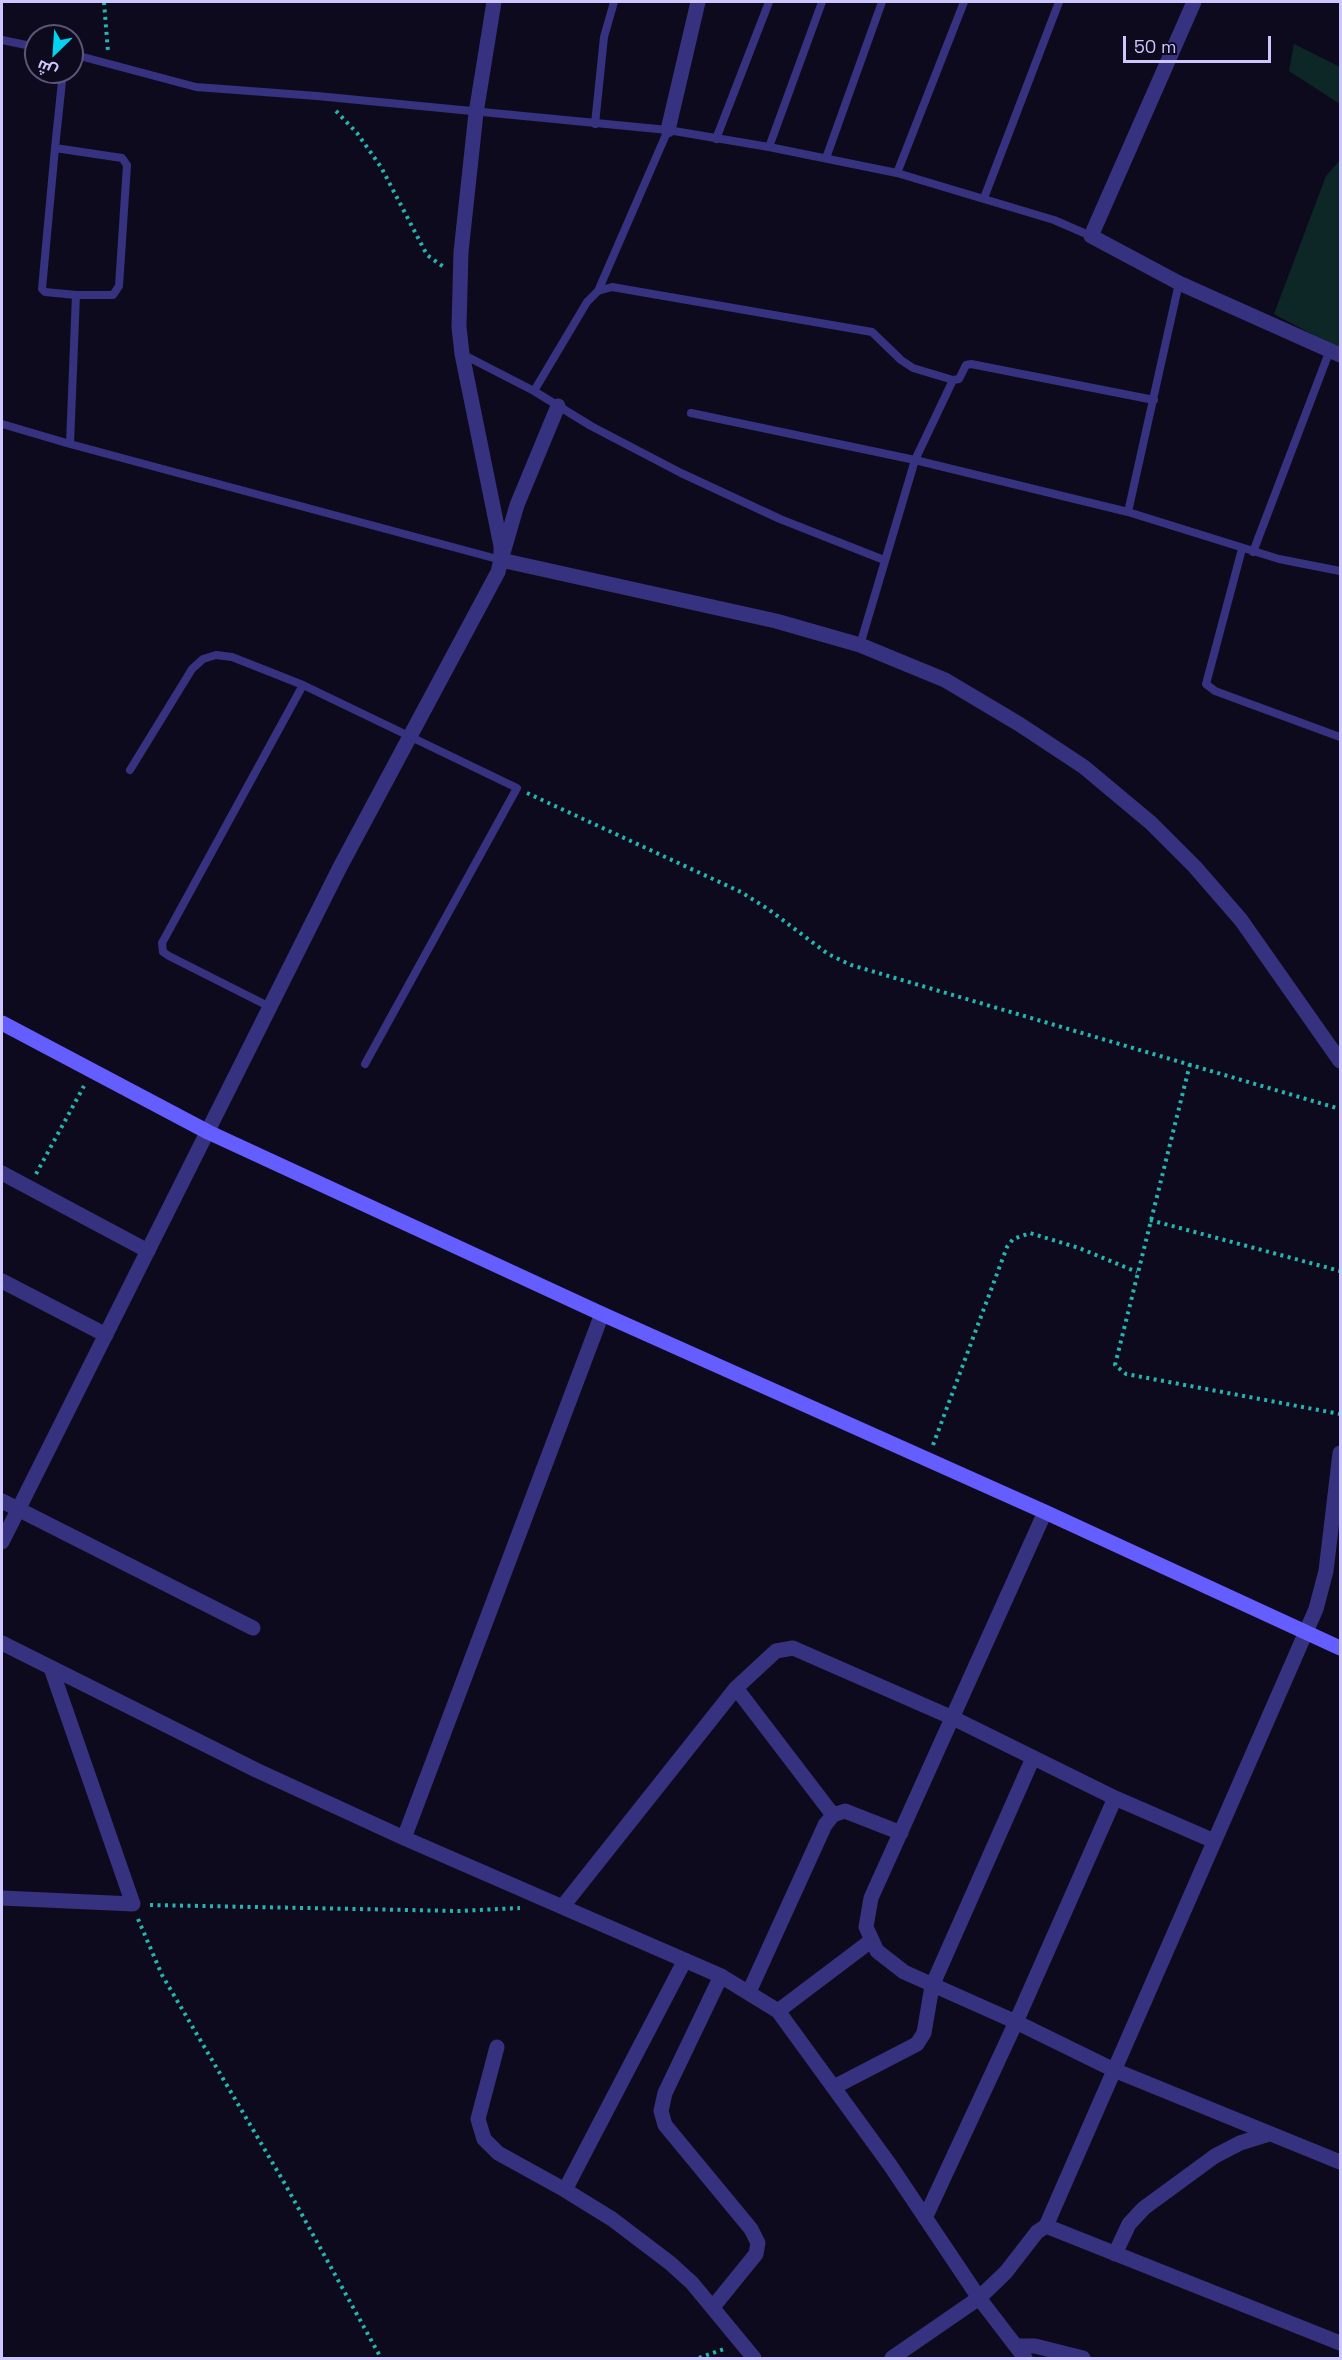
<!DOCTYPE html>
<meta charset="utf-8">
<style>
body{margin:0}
#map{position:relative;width:1342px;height:2360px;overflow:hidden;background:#0e0a1d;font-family:"Space Grotesk",Cairo,sans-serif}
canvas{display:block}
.frame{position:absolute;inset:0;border:3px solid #cec6ff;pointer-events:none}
.north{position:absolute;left:24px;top:24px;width:60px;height:60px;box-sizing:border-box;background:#0e0a1d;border:2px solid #5b5577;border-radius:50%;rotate:205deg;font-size:16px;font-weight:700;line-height:24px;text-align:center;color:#cec6ff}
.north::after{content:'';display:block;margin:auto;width:21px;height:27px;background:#00d4f1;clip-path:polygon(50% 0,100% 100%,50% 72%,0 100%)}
.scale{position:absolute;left:1123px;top:36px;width:148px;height:27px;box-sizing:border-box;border:3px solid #cec6ff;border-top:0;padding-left:8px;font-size:18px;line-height:21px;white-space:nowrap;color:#cec6ff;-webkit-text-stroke:4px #0e0a1d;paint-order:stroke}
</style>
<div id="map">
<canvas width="1342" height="2360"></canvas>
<div class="frame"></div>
<div class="north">ش</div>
<div class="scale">50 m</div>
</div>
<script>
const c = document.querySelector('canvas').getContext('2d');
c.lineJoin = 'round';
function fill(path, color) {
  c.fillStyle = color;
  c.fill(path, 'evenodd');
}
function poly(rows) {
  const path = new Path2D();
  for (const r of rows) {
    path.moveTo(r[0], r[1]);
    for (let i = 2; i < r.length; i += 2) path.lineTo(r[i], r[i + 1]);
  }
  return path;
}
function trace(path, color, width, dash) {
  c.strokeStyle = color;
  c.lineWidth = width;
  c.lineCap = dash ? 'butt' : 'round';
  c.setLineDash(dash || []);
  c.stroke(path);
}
fill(poly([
 [1294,44,1340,67,1340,104,1289,71],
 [1340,160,1340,349,1274,314,1326,176]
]), '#0d2727');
trace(poly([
 [104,2,108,52],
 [336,111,357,133,381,167,427,255,445,268],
 [527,793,741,892,768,909,828,954,851,965,1340,1109],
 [1190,1064,1115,1365,1126,1374,1340,1414],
 [36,1174,84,1086],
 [1150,1220,1340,1271],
 [933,1445,1007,1247,1013,1239,1030,1233,1079,1248,1137,1272],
 [150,1905,459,1911,520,1908],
 [138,1919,162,1975,285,2184,381,2358],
 [699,2358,724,2349]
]), '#25b4af', 4, [3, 4.5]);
trace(poly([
 [2,40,36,47],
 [72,54,196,87,317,96,668,130,769,147,897,173,1054,220,1091,236],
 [595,124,604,37,614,2],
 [716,139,769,2],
 [769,147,822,2],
 [55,148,122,158,127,165,119,286,113,295,76,295,45,292,42,289,55,148,63,72],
 [826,158,882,2],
 [897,173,964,2],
 [984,198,1059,2],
 [598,291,668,130],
 [76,295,70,444,501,560],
 [462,354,534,391,591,426,681,473,780,519,884,560],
 [534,391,587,302,598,291,612,287,872,332,901,360,913,368,953,380],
 [691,413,915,460,1128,512,1279,559,1340,571],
 [2,424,70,444],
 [1128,512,1179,283],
 [1242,549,1206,684,1215,691,1340,737],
 [1253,552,1330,350],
 [860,645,915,460,953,380,959,379,966,365,971,364,1154,400],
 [130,770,192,669,203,659,216,655,232,657,303,685,517,788,365,1064],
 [270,1007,169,956,163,952,162,943,303,685]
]), '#36327f', 8);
trace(poly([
 [1194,2,1091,236,1179,283,1340,355],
 [668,130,698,2],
 [558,406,517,505,501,560,776,621,860,645,945,680,1019,724,1084,767,1151,823,1195,867,1241,920,1340,1061],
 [2,1173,148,1251],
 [2,1281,106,1335],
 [2,1501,253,1628],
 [1045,1512,871,1898,866,1927,877,1951,904,1972,1016,2022,1114,2070,1340,2162],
 [2,1542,340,867,498,572,501,560,501,546,462,354,459,327,461,252,476,113,494,2],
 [2,1643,256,1770,404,1838,721,1976,778,2011,890,2165,979,2298,1025,2358],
 [736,1688,833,1815],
 [404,1838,602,1314],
 [2,1898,133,1904,51,1668],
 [563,1906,736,1688,776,1651,793,1648,953,1718,1115,1798,1214,1841],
 [749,1992,825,1825,833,1815,845,1811,901,1833],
 [778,2011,872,1940],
 [497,2047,478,2119,484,2139,498,2153,565,2190,612,2219,670,2263,692,2283,754,2358],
 [834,2087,917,2044,924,2033,932,1986,1033,1758],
 [565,2190,685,1960],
 [925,2218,1016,2022,1115,1798],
 [1046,2226,1340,2343],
 [1115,2254,1129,2224,1144,2208,1215,2156,1240,2143,1269,2134],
 [713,2307,756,2254,758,2243,751,2229,665,2125,661,2111,665,2093,721,1976],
 [1016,2346,1035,2346,1083,2358],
 [892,2358,979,2298,1006,2272,1037,2232,1046,2226,1316,1609,1326,1571,1340,1453]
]), '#36327f', 15);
trace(poly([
 [2,1023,208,1132,602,1314,1045,1512,1340,1648]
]), '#645dff', 15);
</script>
